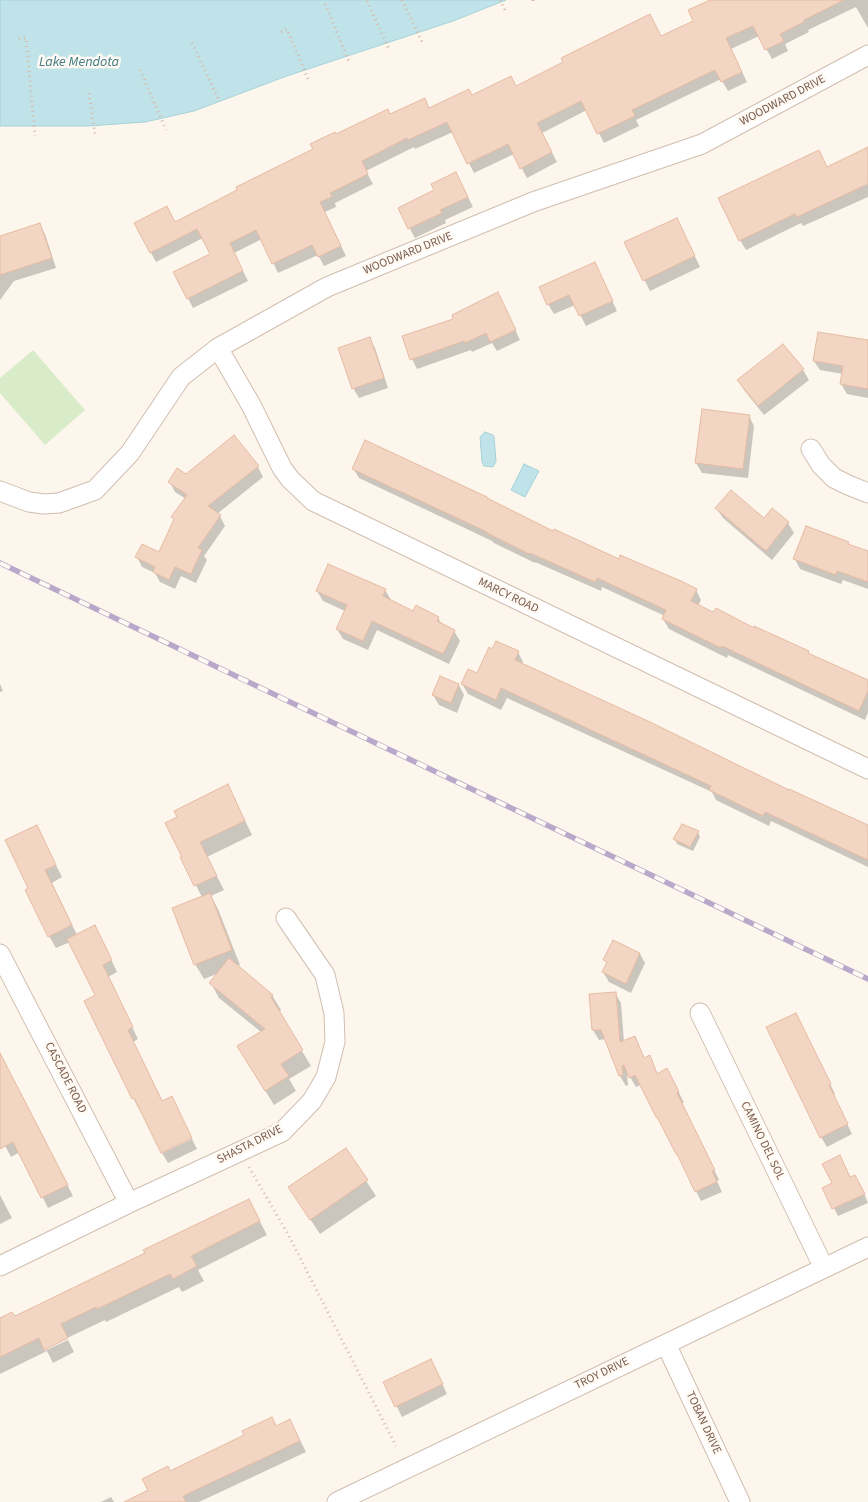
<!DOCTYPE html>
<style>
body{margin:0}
canvas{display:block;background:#fdf6ec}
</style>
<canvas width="868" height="1502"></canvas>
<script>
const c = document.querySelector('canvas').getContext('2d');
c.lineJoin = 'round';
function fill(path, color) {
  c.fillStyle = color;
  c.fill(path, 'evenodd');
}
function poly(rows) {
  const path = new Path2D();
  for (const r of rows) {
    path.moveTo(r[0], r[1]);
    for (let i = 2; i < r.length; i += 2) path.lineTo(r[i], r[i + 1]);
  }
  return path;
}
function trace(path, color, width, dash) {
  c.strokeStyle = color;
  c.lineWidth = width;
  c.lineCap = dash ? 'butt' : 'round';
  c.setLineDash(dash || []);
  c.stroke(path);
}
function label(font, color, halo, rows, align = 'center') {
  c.font = font + ' "Source Sans 3",sans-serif';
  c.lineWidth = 5;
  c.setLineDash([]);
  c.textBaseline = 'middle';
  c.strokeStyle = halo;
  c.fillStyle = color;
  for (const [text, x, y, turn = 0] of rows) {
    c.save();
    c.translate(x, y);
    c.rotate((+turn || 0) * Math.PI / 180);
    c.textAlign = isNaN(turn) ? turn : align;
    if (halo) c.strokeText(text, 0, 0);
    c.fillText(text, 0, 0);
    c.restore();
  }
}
fill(poly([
 [33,350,85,410,45,445,0,393,0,378]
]), '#d8ecc9');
const water = poly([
 [0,0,506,0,453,21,284,77,194,111,145,122,88,126,0,126,0,0],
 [485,432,493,435,494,437,496,461,493,467,484,466,482,462,480,437,485,432],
 [524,464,539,471,525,497,511,490,524,464]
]);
fill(water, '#bfe3e8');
trace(water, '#a5d3da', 1);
fill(poly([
 [713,0,868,0,868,28,856,7,808,30,809,32,785,44,788,51,772,59,759,36,731,49,747,82,728,91,721,79,636,120,639,126,604,143,587,110,542,133,557,162,527,178,514,154,474,173,453,132,415,149,414,147,366,171,373,184,335,203,336,207,325,212,346,256,324,266,318,255,278,273,262,239,234,253,248,281,193,308,175,272,211,254,203,238,156,262,151,253,175,223,314,150,336,136,390,116,424,100,430,109,472,97,516,88,661,38,694,22],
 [868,149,868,197,803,226,801,223,746,250,740,240],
 [461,183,473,207,445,220,446,223,415,238,399,209],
 [39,224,45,234,56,268,14,281,0,300,0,237],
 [682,229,700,267,650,291,626,243],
 [595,263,617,311,586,326,575,305,554,314,548,304],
 [503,304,520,340,497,351,492,343,472,352,471,350,417,369,412,359],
 [370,339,375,348,388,388,359,398,353,388],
 [868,342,868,398,847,394,841,384,843,374,820,370,814,361],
 [783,346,803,370,809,380,764,415,744,390,739,381],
 [749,416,754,426,748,478,702,473,696,463],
 [258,467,263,477,217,514,220,516,225,526,204,556,207,560,196,583,181,576,175,589,160,582,155,573,142,567,137,557,159,554,175,521,173,517,186,499,175,492,170,482,186,475],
 [353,468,554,533,696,590,701,600,698,606,808,652,809,655,868,681,868,712,865,720,728,655,727,658,669,629,663,619,665,616,602,587,601,591,535,562,535,563,494,543,492,541,359,478],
 [717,509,764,519,772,510,788,523,794,533,772,560,723,518],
 [848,543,849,546,868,552,868,589,843,580,841,584,800,569,795,559],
 [385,590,391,600,414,612,438,618,443,626,454,631,460,641,449,664,377,630,368,650,343,639,337,629,345,611,323,601,317,591],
 [518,652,523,662,522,665,789,792,868,826,868,867,771,821,769,826,716,800,712,792,507,698,501,710,468,694,462,684],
 [441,678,459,685,464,695,457,713,439,705,433,695],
 [0,684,3,691,0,692],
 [235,800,252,835,207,857,224,890,211,896,218,909,240,965,237,966,272,995,281,1010,279,1013,311,1066,289,1079,296,1091,274,1105,247,1061,261,1032,219,998,211,983,219,973,204,979,195,964,202,897,182,858],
 [36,826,62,877,52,883,77,935,101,938,117,972,108,977,138,1039,133,1042,163,1102,139,1109,133,1098,96,996,70,942,56,948,49,936,30,889],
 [698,832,700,837,693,851,677,844,675,839],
 [640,954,645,963,631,993,609,982,603,972,607,964,605,960],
 [615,993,621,1003,624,1042,635,1038,645,1059,649,1057,658,1074,673,1080,684,1103,682,1103,719,1180,717,1181,722,1192,701,1201,641,1085,636,1087,629,1075,627,1076,628,1085,626,1086,620,1076,606,1039,599,1040,593,1030,590,995],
 [801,1024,835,1094,833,1095,852,1134,827,1147,821,1137],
 [0,1054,73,1196,48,1208,20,1152,11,1157,0,1136],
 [192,1139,197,1149,168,1163,162,1153],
 [345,1149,376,1196,320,1234,289,1187],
 [851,1178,860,1184,868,1203,838,1216,824,1188],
 [0,1195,12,1218,0,1224],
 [256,1214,267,1235,198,1270,204,1281,182,1292,179,1287,106,1322,105,1320,44,1349,44,1351,68,1340,74,1352,53,1363,47,1351,0,1374,0,1319,14,1318],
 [436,1370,447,1394,402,1417,385,1383],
 [272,1418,277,1427,296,1432,306,1452,199,1502,127,1502,149,1491,170,1472,245,1435],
 [111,1497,114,1502,101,1502]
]), '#0003');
const building = poly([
 [710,0,844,0,804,20,804,22,780,34,784,41,765,50,753,26,726,38,742,72,721,82,715,70,632,110,635,116,597,134,581,101,537,123,552,152,520,169,508,144,467,164,447,122,408,140,407,138,362,161,368,174,330,193,332,197,320,202,341,246,318,257,312,245,272,264,256,230,230,243,243,271,187,299,173,272,210,254,197,229,150,253,134,223,167,206,175,222,237,190,236,187,313,149,310,144,335,132,336,134,388,109,390,114,425,98,429,108,469,89,472,95,511,76,516,86,563,62,561,58,650,14,661,36,693,21,688,10,710,0],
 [868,147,868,184,797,217,795,214,739,241,718,198,819,150,827,167,868,147],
 [456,172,468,197,440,210,442,213,408,229,398,208,434,190,431,184,456,172],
 [677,218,695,256,643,281,624,242,677,218],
 [40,223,52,258,0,275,0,236,40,223],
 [595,262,613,301,579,316,569,295,547,305,539,287,595,262],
 [498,292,516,330,490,342,486,333,465,343,464,341,410,360,402,336,453,319,452,315,498,292],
 [818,332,868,340,868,389,840,384,843,366,813,361,818,332],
 [370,337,384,378,352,389,338,348,370,337],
 [783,344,804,369,758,406,737,380,783,344],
 [702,409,750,415,743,469,695,463,702,409],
 [234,435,259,466,208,506,221,515,198,548,202,550,191,574,175,567,169,580,153,572,155,567,135,557,142,544,159,552,174,519,171,517,187,495,168,482,177,468,186,474,234,435],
 [365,440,487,497,487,498,553,531,554,529,619,559,620,555,681,581,697,589,691,601,713,612,716,608,754,628,754,626,809,651,808,653,868,680,868,691,859,711,722,646,721,648,662,619,666,610,597,578,595,582,530,553,529,554,487,533,487,532,352,469,365,440],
 [731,490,764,518,772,508,789,522,766,551,715,508,731,490],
 [806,526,849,542,848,544,868,551,868,582,837,571,836,575,793,559,806,526],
 [328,564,386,589,383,596,413,611,416,605,439,617,437,621,455,630,443,654,372,621,363,641,336,629,347,605,316,591,328,564],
 [496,641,519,651,515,660,650,722,789,790,789,789,868,825,868,860,765,812,763,816,709,790,711,786,501,688,496,700,461,684,468,669,477,673,489,647,492,649,496,641],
 [440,676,459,684,451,703,432,695,440,676],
 [228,784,245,821,200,842,217,876,194,886,180,857,182,857,165,823,177,817,174,811,228,784],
 [682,824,699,831,690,847,673,839,682,824],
 [37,825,56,865,45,870,72,925,48,937,25,890,28,888,5,840,37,825],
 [210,893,232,950,194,965,172,908,210,893],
 [95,925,112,960,103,965,133,1027,128,1030,162,1101,172,1096,192,1138,161,1153,134,1098,132,1099,84,1001,95,995,67,939,95,925],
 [613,940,640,953,626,984,602,972,607,962,603,960,613,940],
 [229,958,273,995,271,997,303,1050,281,1064,289,1076,265,1091,237,1046,265,1029,209,983,229,958],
 [616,992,620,1042,635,1036,644,1058,650,1055,657,1074,667,1068,679,1092,677,1093,715,1170,712,1171,717,1182,695,1192,677,1154,676,1154,657,1117,656,1117,635,1075,629,1078,624,1065,622,1066,623,1075,619,1076,601,1030,592,1030,589,994,616,992],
 [796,1013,831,1084,829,1085,848,1124,820,1138,766,1027,796,1013],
 [0,1053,68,1185,41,1198,13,1142,0,1149,0,1053],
 [346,1148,368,1180,310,1220,288,1187,346,1148],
 [840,1155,850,1177,855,1175,865,1194,832,1209,822,1188,832,1183,822,1164,840,1155],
 [249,1199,260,1221,191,1256,197,1266,173,1279,170,1274,97,1309,96,1307,61,1324,68,1338,44,1350,39,1338,0,1357,0,1318,12,1312,15,1316,145,1253,143,1250,249,1199],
 [431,1359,443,1384,395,1407,383,1382,431,1359],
 [272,1417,276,1426,290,1419,300,1441,183,1496,186,1502,124,1502,148,1490,142,1479,168,1466,170,1471,244,1435,242,1431,272,1417]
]);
fill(building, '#f3d5c3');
trace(building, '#e6bba3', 1);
const minor = poly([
 [218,348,251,405,282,468,290,479,313,501,868,769],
 [811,449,821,465,834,478,848,485,868,493],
 [0,491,29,502,44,504,59,503,95,490,130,453,181,377,218,348,327,287,533,202,702,144,868,55],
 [0,954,129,1203],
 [700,1013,824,1268],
 [0,1266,129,1203,282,1132,312,1101,326,1077,335,1042,334,1013,325,975,286,918],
 [666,1344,740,1502],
 [337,1502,868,1247]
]);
trace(minor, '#d1beb0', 21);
trace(poly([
 [402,0,422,42],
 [500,0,506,12],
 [533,0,533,1],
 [367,1,390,51],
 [325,4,350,64],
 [281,32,287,29,308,79],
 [19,39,26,38,35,136],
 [192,43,219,100],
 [140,70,166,130],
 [89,93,95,134],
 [249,1167,289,1236,396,1446]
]), '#d9b8a5', 3, [1, 4]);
trace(minor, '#fff', 19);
const rail = poly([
 [0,563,868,979]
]);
trace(rail, '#b9a8c9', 5.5);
trace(rail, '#fffaf3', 4, [11]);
label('12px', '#7a5c4d', '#fffaf3', [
 ["WOODWARD DRIVE",783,101,-28],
 ["WOODWARD DRIVE",408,254,-22],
 ["MARCY ROAD",508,596,26],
 ["CASCADE ROAD",65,1078,63],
 ["CAMINO DEL SOL",762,1141,64],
 ["SHASTA DRIVE",250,1145,-27],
 ["TROY DRIVE",602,1374,-26],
 ["TOBAN DRIVE",703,1423,65]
]);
label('italic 14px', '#437c86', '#fffaf3', [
 ["Lake Mendota",79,63]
]);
</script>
